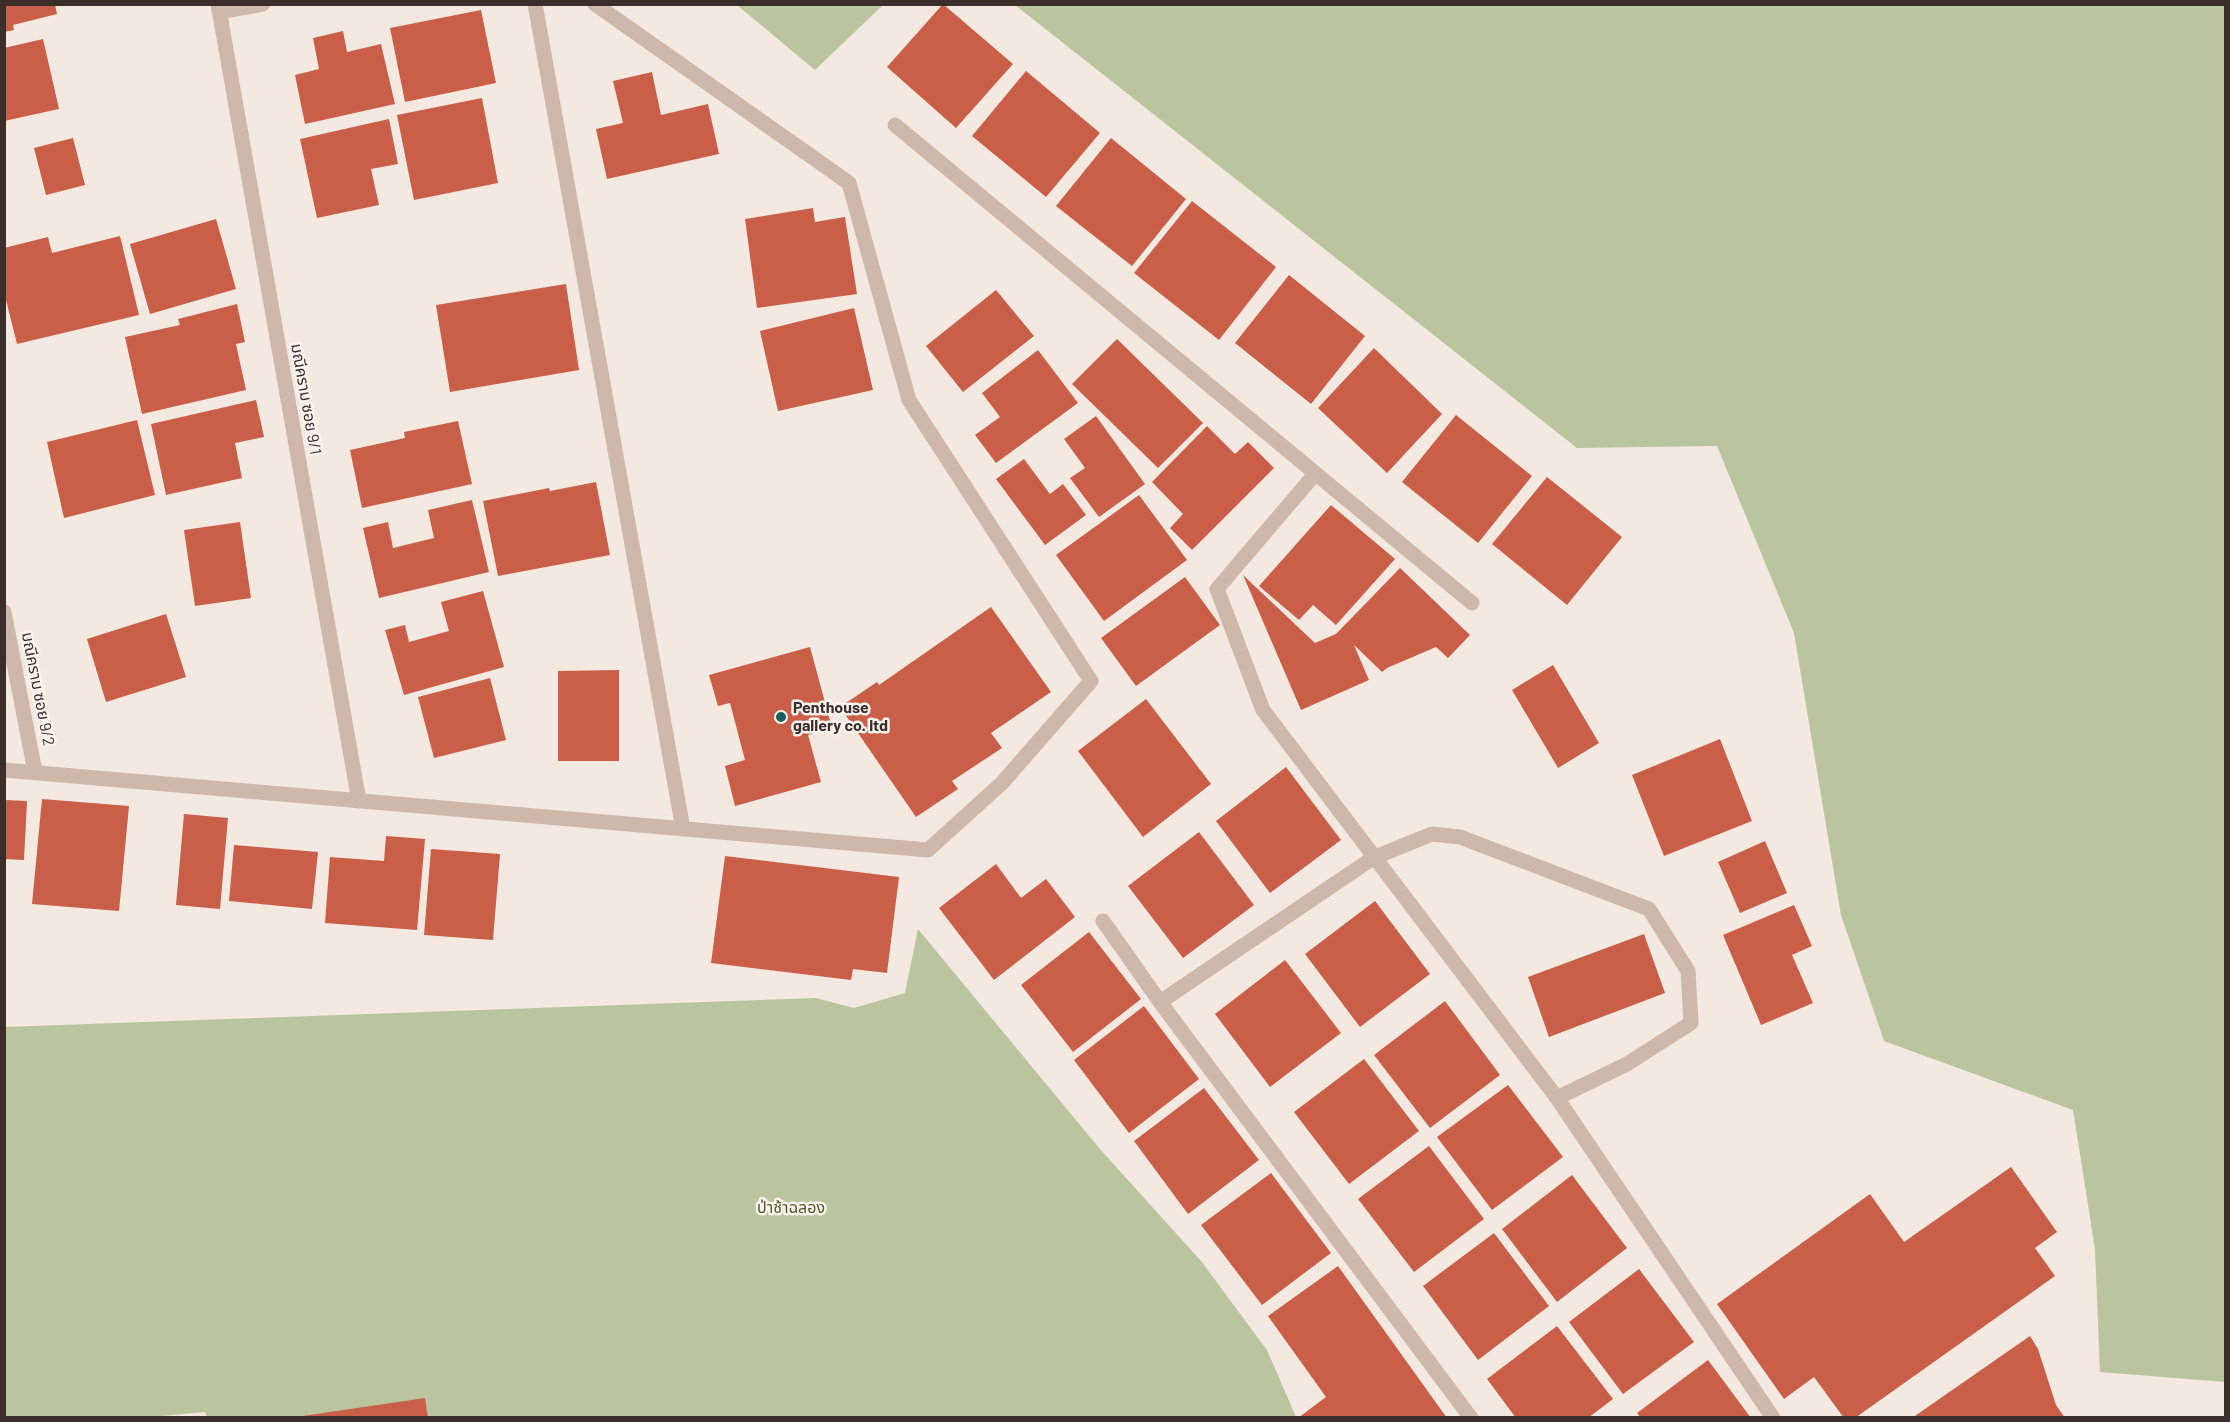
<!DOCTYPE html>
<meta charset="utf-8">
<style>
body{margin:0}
#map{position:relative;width:2230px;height:1422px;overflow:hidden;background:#f4e9e0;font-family:Barlow,sans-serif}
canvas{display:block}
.frame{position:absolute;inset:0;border:6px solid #3b2e2a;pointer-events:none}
</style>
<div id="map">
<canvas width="2230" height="1422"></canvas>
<div class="frame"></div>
</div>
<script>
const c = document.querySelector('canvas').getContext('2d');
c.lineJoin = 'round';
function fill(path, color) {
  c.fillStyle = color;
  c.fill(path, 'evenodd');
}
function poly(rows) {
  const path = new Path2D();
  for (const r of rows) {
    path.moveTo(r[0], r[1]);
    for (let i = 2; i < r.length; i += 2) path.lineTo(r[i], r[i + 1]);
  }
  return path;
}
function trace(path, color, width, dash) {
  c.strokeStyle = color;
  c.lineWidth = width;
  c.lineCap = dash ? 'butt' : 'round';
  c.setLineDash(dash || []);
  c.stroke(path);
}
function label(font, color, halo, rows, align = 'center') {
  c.font = font + ' Barlow,"Noto Sans Thai",sans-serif';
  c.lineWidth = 5;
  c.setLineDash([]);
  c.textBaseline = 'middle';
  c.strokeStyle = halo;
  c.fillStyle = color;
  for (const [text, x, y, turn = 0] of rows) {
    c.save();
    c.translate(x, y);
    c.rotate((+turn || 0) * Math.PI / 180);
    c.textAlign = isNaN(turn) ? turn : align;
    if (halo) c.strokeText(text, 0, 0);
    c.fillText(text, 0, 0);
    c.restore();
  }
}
fill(poly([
 [737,5,883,5,815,70],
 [1015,5,2225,5,2225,1382,2100,1372,2095,1249,2073,1110,1884,1041,1841,915,1794,633,1717,446,1577,448],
 [918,929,1099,1148,1201,1261,1267,1350,1296,1417,207,1418,205,1412,140,1418,5,1417,4,1027,816,998,854,1008,905,993]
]), '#bac49f');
fill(poly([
 [4,4,55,4,57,14,13,25,14,30,4,32],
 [943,4,1013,64,956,128,887,67],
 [481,10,496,83,405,102,390,28],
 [343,31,347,52,381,44,395,104,305,124,295,75,319,69,313,38],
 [43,39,59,109,4,121,4,48],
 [1026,71,1100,133,1046,197,972,136],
 [652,72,661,115,708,104,719,154,607,179,596,129,623,123,613,81],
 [482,98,498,183,414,200,397,115],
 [389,119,398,164,371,169,379,205,317,218,300,139],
 [73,138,85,185,46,195,34,148],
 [1111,138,1186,199,1132,266,1056,206],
 [1192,201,1276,267,1219,340,1134,273],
 [813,208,815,222,845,217,857,294,757,308,745,219],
 [216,219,236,289,150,314,130,244],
 [120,236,139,315,17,344,4,292,4,248,48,237,52,253],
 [1289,275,1365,336,1311,404,1235,343],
 [566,284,579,370,450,392,436,305],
 [996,290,1034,336,963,392,926,346],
 [237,304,245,342,236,344,246,390,142,414,125,337,180,325,178,319],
 [854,308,873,390,778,411,760,331],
 [1117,339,1203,423,1158,468,1072,384],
 [1374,348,1442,414,1387,473,1318,408],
 [1038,350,1078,403,996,463,975,435,1000,417,982,393],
 [256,400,264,437,235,443,242,478,166,495,151,424],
 [1456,415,1532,476,1478,543,1402,482],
 [1096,416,1145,484,1099,517,1070,478,1085,468,1064,439],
 [137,420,155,495,64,518,47,442],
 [458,421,472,484,362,508,350,450,405,438,404,432],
 [1207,426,1235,454,1248,442,1274,468,1192,550,1170,528,1183,514,1152,482],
 [1024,459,1050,494,1063,484,1086,515,1045,545,996,479],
 [1547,477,1622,537,1567,605,1492,544],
 [596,482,610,555,498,576,483,501,549,488,550,491],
 [1139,495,1187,560,1104,621,1056,555],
 [472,500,489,572,379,598,363,528,388,522,393,548,434,538,428,510],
 [1331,505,1395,559,1336,625,1313,605,1299,620,1259,586],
 [240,522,251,598,195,606,184,530],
 [1400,568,1470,635,1448,658,1436,647,1387,668,1382,672,1354,645,1369,680,1301,710,1243,575,1315,643,1336,634],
 [1185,577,1220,625,1136,686,1101,638],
 [483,591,504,667,404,695,385,630,405,625,409,642,449,631,441,602],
 [991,607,1051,692,991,733,1002,748,952,781,958,789,916,817,840,707,877,682,879,685],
 [166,614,186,677,106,702,87,639],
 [810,647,832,728,808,735,821,782,735,806,725,766,745,760,730,703,718,706,709,675],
 [1553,665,1599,743,1558,768,1512,690],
 [619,670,619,761,558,761,558,671],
 [490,678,506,740,434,758,418,697],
 [1146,699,1211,784,1143,837,1078,751],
 [1720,739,1752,821,1664,856,1632,775],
 [1286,767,1341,840,1270,893,1216,821],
 [42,799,129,806,119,911,32,904],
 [4,800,27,801,24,860,4,859],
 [184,814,228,818,220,909,176,905],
 [1199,832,1254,905,1183,958,1128,886],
 [386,836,425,839,417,930,325,923,330,857,384,861],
 [1765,841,1787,893,1740,913,1718,862],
 [234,845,318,852,312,909,229,901],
 [431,849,500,854,493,940,424,935],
 [725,856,899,877,887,973,853,969,851,980,711,963],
 [996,864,1021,898,1046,879,1075,917,994,980,939,908],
 [1375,901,1430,974,1360,1027,1305,954],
 [1794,905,1812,946,1792,955,1813,1003,1761,1025,1723,935],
 [1089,932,1141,999,1073,1052,1021,985],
 [1644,934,1665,993,1549,1037,1528,977],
 [1285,960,1341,1033,1270,1087,1215,1014],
 [1445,1001,1500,1075,1430,1128,1374,1055],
 [1144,1006,1199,1079,1129,1133,1074,1060],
 [1364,1059,1419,1131,1349,1184,1294,1112],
 [1508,1085,1563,1157,1492,1210,1437,1137],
 [1204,1088,1259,1160,1188,1214,1134,1141],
 [1429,1146,1484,1219,1414,1272,1358,1199],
 [2011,1167,2057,1232,2035,1248,2055,1276,1855,1418,1844,1418,1814,1377,1784,1399,1717,1304,1870,1194,1904,1242],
 [1271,1173,1331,1253,1262,1305,1201,1225],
 [1572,1175,1627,1248,1557,1302,1502,1229],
 [1494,1233,1549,1306,1478,1360,1423,1286],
 [1338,1266,1447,1418,1298,1418,1326,1397,1268,1316],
 [1639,1269,1694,1342,1623,1394,1569,1322],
 [1557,1326,1613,1399,1588,1418,1516,1418,1487,1379],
 [2030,1336,2038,1349,2056,1405,2065,1418,1912,1418],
 [1708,1360,1751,1418,1641,1418,1637,1413],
 [425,1398,428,1418,303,1418,303,1416]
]), '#c95e49');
trace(poly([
 [218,4,359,801],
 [535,4,683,829],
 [219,12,263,4],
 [895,125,1472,603],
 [1315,474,1217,589,1263,710,1557,1098,1773,1418],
 [4,612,35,772],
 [4,770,928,850,1002,783,1091,681,909,400,849,183,595,4],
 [1103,921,1160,1002,1471,1418],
 [1160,1002,1373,858,1432,834,1460,837,1649,909,1688,971,1691,1023,1627,1064,1557,1098]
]), '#cdb8ab', 15);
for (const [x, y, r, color] of [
 [781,717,6,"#1e5e5d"]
]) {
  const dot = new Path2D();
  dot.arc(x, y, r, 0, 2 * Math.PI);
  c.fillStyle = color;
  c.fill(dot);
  trace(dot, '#fbf3ed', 2);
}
label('16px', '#3b2e2a', '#fbf3ed', [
 ["มณีคราม ซอย 9/1",306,399,80],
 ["มณีคราม ซอย 9/2",38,689,79]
]);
label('bold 16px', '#3b2e2a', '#fbf3ed', [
 ["Penthouse",793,708],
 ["gallery co. ltd",793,726]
], 'left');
label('16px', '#4d5a2d', '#fbf3ed', [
 ["ป่าช้าฉลอง",791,1208]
]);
</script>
